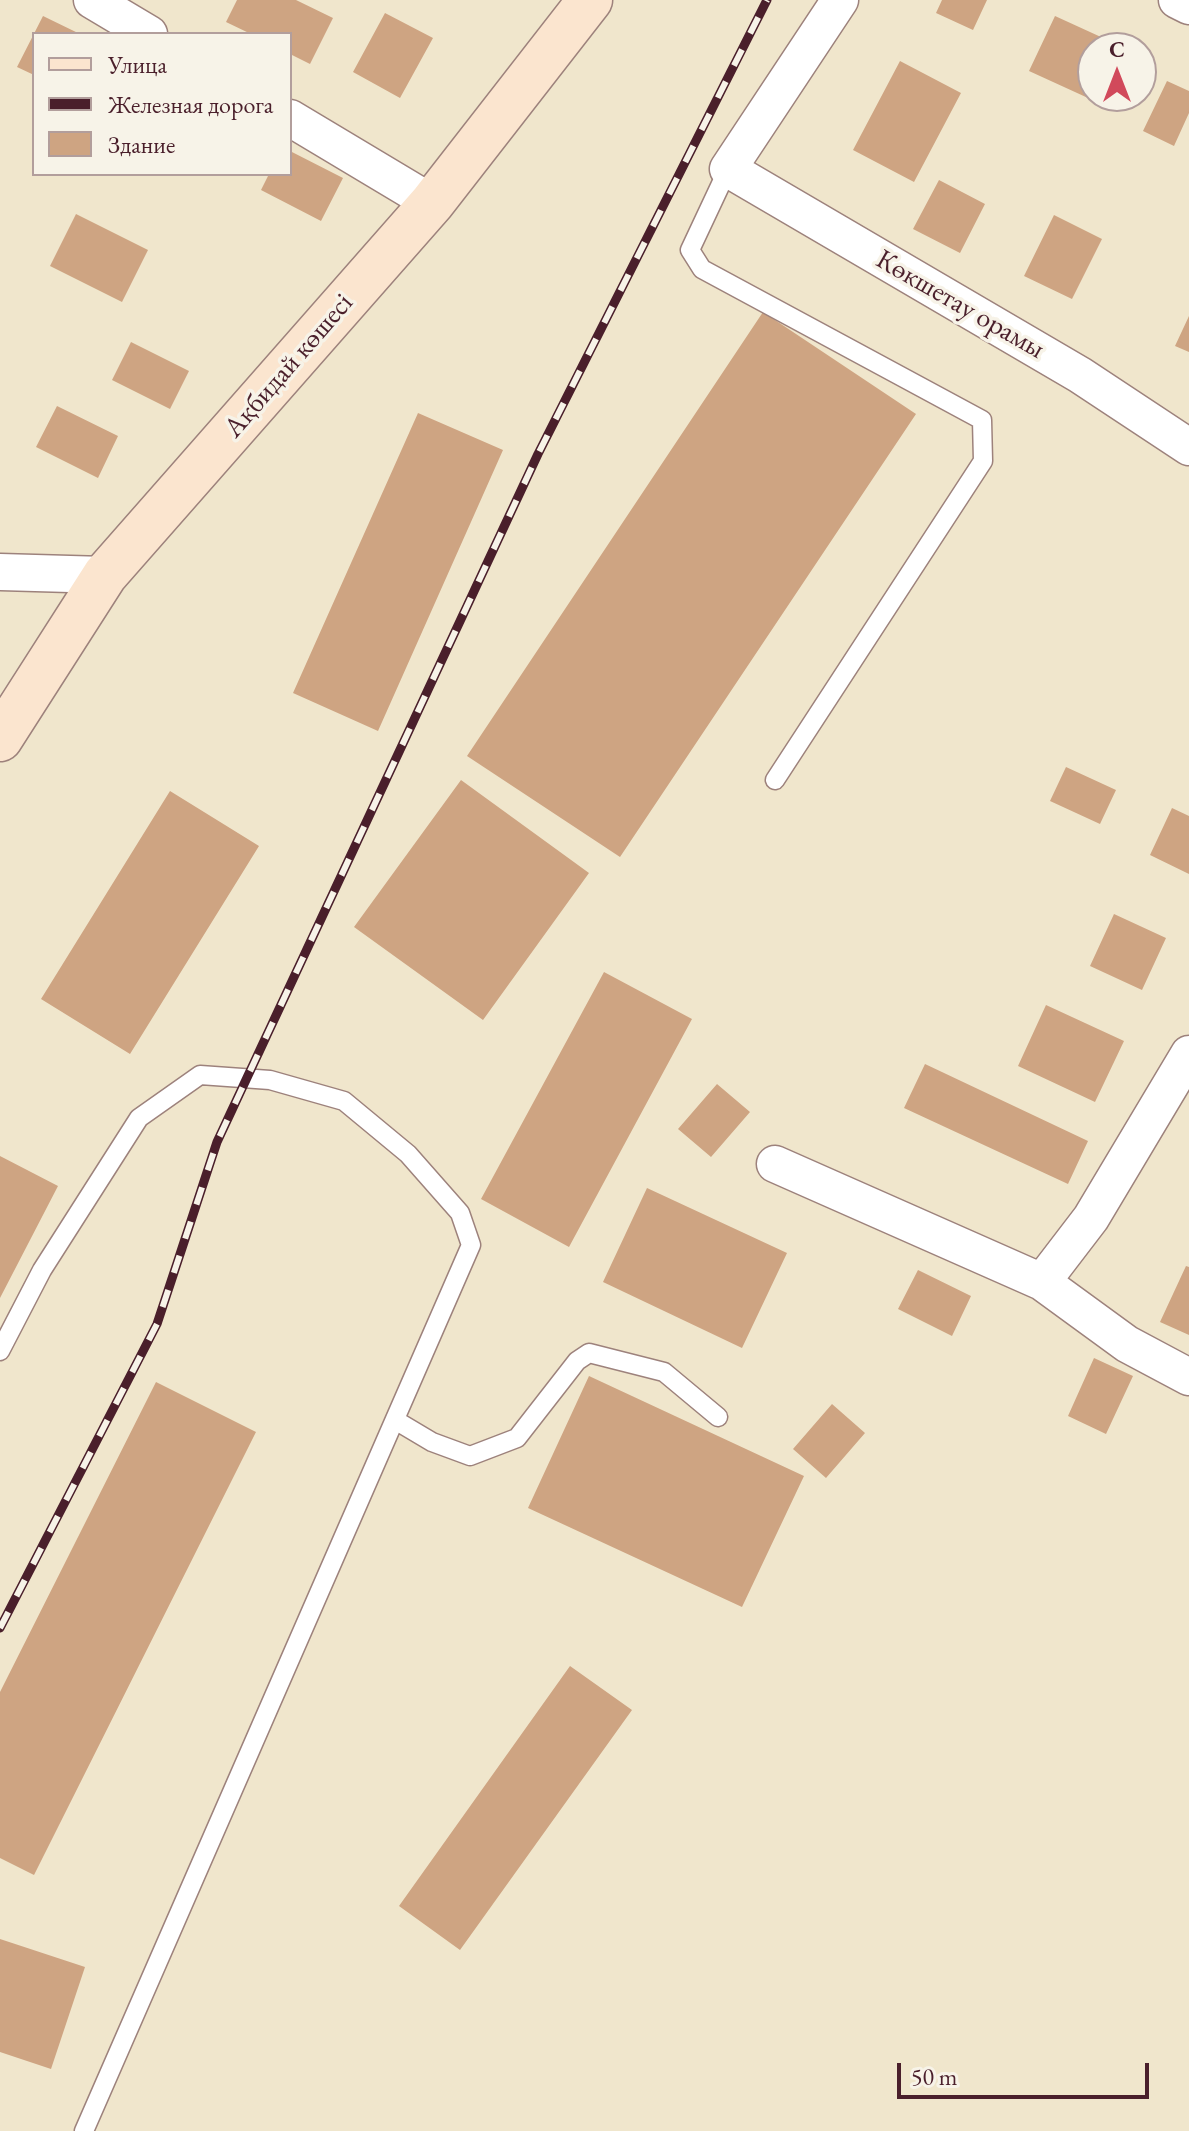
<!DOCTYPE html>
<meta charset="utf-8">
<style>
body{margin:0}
#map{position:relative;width:1189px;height:2131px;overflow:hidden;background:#f0e6cc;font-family:"EB Garamond",serif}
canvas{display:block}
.legend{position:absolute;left:32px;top:32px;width:260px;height:144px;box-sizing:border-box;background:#f7f3e8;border:2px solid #b29e9c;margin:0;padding:10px 14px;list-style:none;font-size:24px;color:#4a1f2b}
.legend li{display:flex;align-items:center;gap:16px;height:40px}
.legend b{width:40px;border:2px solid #b29e9c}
.north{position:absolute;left:1077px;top:32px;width:80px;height:80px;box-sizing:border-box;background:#f7f3e8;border:2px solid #b29e9c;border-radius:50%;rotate:0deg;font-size:22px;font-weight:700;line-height:32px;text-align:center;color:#4a1f2b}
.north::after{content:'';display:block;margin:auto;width:28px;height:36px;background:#d1495b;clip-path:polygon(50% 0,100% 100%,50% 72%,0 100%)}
.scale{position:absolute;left:897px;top:2063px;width:252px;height:36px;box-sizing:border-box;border:4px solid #4a1f2b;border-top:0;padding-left:10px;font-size:24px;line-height:28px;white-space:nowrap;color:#4a1f2b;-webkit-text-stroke:6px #f7f3e8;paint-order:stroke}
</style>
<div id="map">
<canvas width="1189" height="2131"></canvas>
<ul class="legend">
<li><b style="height:10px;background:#fbe5cf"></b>Улица</li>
<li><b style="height:10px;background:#4a1f2b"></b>Железная дорога</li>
<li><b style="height:22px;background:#cea482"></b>Здание</li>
</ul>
<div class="north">С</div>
<div class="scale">50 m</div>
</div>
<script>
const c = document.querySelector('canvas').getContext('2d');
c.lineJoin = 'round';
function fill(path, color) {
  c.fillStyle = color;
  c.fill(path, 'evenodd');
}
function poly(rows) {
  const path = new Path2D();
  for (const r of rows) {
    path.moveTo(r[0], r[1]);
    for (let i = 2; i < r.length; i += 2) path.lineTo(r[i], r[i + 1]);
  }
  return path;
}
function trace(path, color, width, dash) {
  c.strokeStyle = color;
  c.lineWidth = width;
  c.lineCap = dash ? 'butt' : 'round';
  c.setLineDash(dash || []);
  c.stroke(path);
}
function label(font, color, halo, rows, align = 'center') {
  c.font = font + ' "EB Garamond",serif';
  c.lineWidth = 7;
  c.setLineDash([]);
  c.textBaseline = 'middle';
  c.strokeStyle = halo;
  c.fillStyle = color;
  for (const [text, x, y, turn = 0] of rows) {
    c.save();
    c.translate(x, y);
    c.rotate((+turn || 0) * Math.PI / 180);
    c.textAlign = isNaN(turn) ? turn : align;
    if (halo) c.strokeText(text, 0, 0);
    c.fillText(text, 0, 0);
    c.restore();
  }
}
fill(poly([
 [237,0,296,0,333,18,310,64,290,54,290,34,251,34,226,22],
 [942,0,987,0,973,30,936,13],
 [385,13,433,38,400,98,353,72],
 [43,16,80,34,34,34,34,75,17,67],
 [1055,16,1125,48,1093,48,1093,96,1103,96,1099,103,1029,71],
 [900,61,961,93,914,182,853,150],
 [1167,81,1189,91,1189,113,1174,146,1143,131],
 [290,151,343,178,321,221,261,190,269,174,290,174],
 [939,180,985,204,960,253,913,229],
 [76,214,148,250,122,302,50,266],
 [1054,215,1102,239,1072,299,1024,276],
 [763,312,916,414,620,857,467,756],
 [1189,316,1189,352,1175,346],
 [131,342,189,371,170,409,112,380],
 [57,406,118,436,98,478,36,447],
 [418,413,503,450,378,731,293,693],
 [1066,767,1116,790,1100,824,1050,801],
 [461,780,589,873,483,1020,354,927],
 [170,791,259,846,130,1054,41,999],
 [1172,808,1189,816,1189,874,1150,855],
 [1114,914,1166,938,1142,990,1090,966],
 [604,972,692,1019,569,1247,481,1199],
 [1046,1005,1124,1041,1095,1102,1018,1066],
 [925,1064,1088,1141,1068,1184,904,1108],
 [717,1084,750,1112,711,1157,678,1129],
 [0,1156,58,1186,0,1298],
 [647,1188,787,1253,742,1348,603,1282],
 [1186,1266,1189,1267,1189,1335,1160,1322],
 [918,1270,971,1296,952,1336,898,1309],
 [1094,1358,1133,1376,1106,1434,1068,1416],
 [589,1376,804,1476,742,1607,528,1508],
 [156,1382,256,1432,34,1875,0,1858,0,1692],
 [832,1404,865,1433,826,1478,793,1449],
 [570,1666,632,1710,460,1950,399,1906],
 [0,1939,85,1967,51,2069,0,2052]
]), '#cea482');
const lane = poly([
 [728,169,690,250,702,269,982,420,983,461,775,780],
 [0,1351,42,1270,139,1118,200,1075,270,1080,344,1101,408,1154,460,1213,471,1245,84,2131],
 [395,1420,432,1442,470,1456,517,1438,577,1361,589,1353,664,1372,718,1417]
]);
const street = poly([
 [92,0,149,34],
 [840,0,728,169,1080,375,1189,447],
 [1177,0,1189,6],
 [290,118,432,203],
 [0,572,105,575],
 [775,1164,1042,1282,1127,1344,1189,1377],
 [1042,1282,1091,1218,1189,1054]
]);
const secondary = poly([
 [0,739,105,575,432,203,590,0]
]);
trace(lane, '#9d827c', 21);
trace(street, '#9d827c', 39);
trace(secondary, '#9d827c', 47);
trace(lane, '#fff', 18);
trace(street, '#fff', 36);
trace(secondary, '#fbe5cf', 44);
const rail = poly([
 [0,1628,157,1324,217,1142,538,454,767,0]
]);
trace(rail, '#4a1f2b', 9);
trace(rail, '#f7f3e8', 6, [18]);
label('28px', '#4a1f2b', '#f7f3e8', [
 ["Көкшетау орамы",960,305,30],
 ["Ақбидай көшесі",289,366,-49]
]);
</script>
